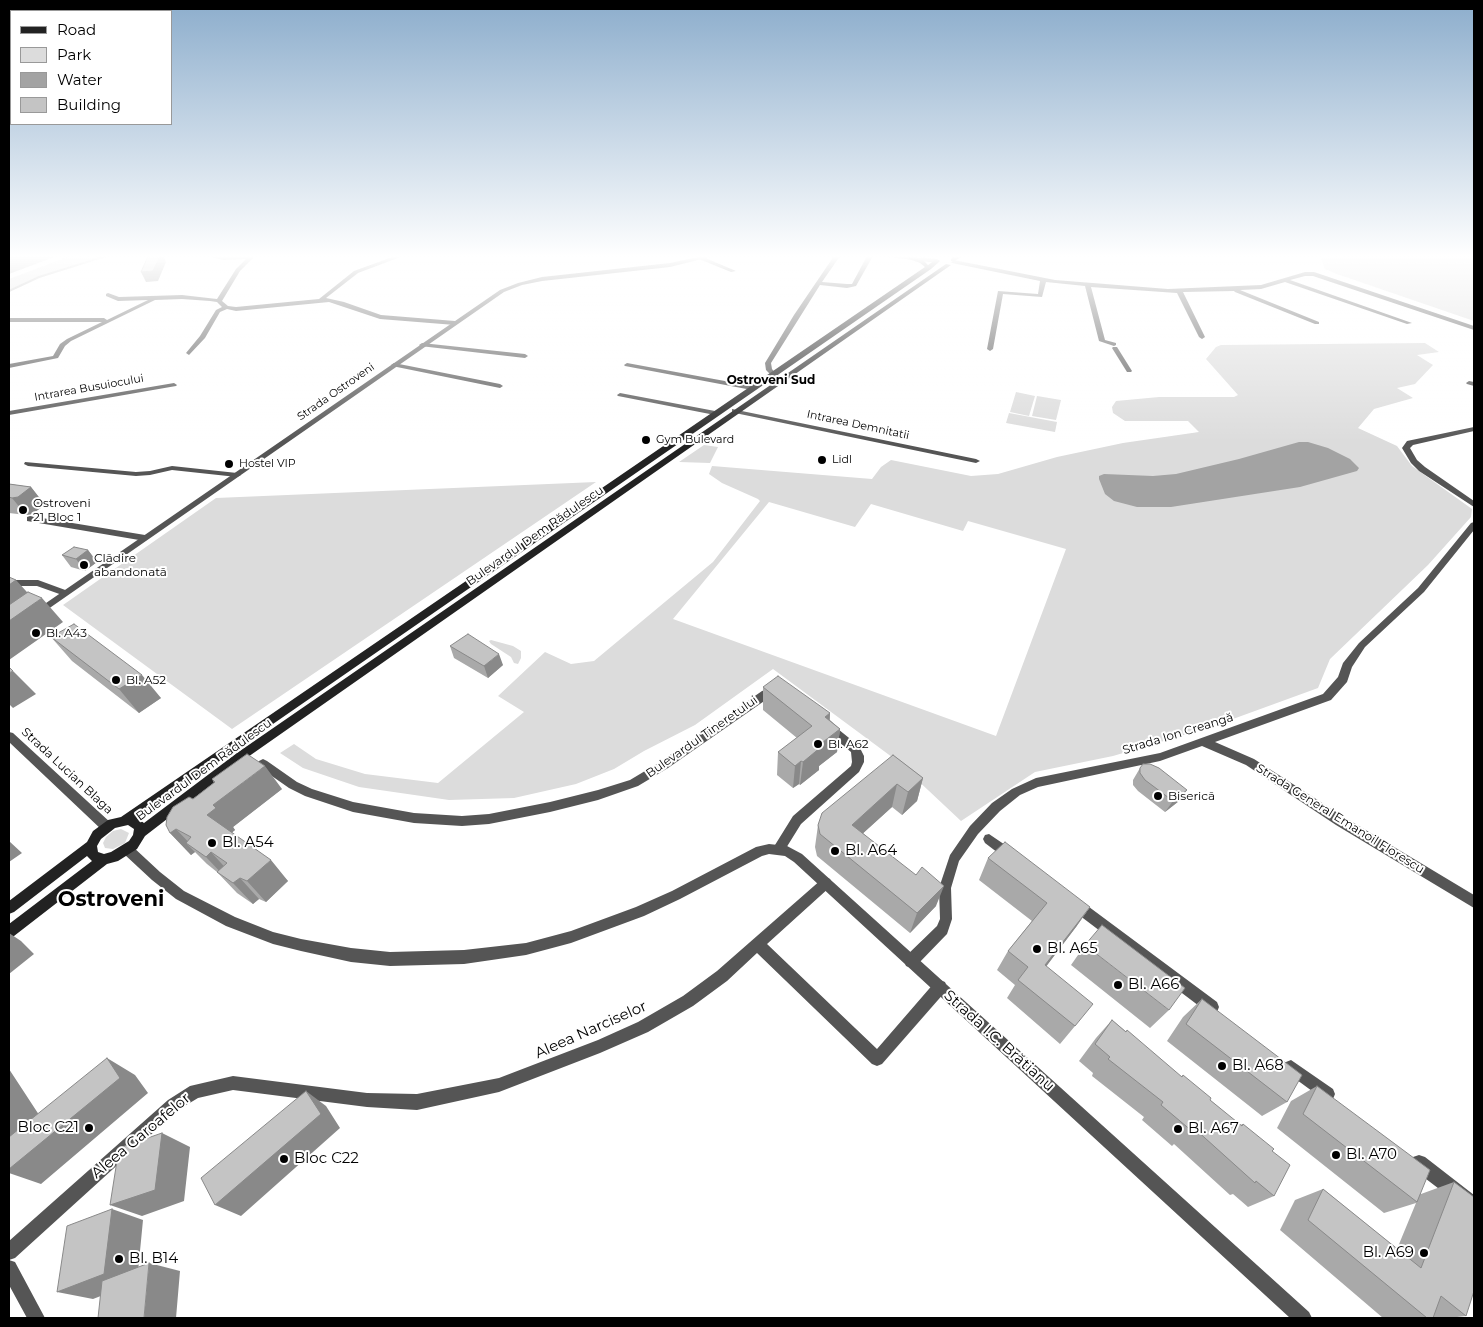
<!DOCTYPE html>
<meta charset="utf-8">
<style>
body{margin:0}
#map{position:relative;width:1483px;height:1327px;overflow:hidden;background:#fff;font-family:Montserrat,sans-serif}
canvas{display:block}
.frame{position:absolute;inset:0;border:10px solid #000;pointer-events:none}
.legend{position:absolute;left:10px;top:10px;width:162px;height:115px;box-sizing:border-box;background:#fff;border:1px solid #999;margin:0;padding:6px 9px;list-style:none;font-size:15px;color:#000}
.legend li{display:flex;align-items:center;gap:10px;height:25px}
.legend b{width:25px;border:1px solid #999}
</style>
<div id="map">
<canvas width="1483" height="1327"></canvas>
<div class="frame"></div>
<ul class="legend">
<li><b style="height:6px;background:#222"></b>Road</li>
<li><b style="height:14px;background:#dcdcdc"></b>Park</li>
<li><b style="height:14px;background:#a3a3a3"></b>Water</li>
<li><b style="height:14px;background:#c4c4c4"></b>Building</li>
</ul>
</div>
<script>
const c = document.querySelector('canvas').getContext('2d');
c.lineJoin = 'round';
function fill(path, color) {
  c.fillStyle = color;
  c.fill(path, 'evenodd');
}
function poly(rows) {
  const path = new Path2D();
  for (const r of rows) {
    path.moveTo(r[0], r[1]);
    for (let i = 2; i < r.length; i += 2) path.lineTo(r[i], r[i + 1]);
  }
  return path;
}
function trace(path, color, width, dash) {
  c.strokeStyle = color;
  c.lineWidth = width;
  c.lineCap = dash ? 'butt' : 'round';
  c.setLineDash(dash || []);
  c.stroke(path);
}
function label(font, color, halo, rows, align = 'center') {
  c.font = font + ' Montserrat,sans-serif';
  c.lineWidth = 4;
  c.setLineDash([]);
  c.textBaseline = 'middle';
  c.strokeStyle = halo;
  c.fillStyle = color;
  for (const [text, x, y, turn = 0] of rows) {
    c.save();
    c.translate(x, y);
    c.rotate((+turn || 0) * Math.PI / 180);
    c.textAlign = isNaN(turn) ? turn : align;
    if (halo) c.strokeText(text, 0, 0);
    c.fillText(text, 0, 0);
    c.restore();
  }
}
fill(poly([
 [70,256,103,256,37,277,9,290,9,279],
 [1320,256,1474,257,1474,321,1334,273,1325,269],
 [1425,343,1439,352,1417,355,1433,365,1415,384,1397,388,1413,398,1374,409,1358,428,1397,446,1412,466,1472,509,1471,517,1428,565,1330,659,1318,688,1211,727,1113,756,1035,772,961,821,896,760,773,669,695,725,644,751,614,769,576,784,514,798,449,800,359,787,303,768,280,753,294,744,316,759,365,774,438,783,524,712,498,696,545,652,571,664,594,661,713,562,760,501,758,499,722,483,709,474,712,466,872,479,881,467,891,460,971,476,998,474,1057,457,1123,443,1199,432,1188,421,1125,421,1113,413,1112,407,1116,401,1159,397,1234,397,1238,395,1206,359,1216,347,1221,345],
 [769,502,855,527,871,504,963,531,968,521,1066,549,996,736,673,619],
 [1016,392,1035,396,1029,416,1010,412],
 [1037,396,1061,400,1056,420,1032,416],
 [1009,413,1057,422,1055,432,1006,423],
 [704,445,718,447,710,463,679,462],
 [596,482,232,729,63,605,216,498],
 [491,640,513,646,521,651,521,658,518,664,514,663,511,657,491,644,489,641],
 [121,829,129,833,125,843,113,849,105,848,103,843,106,837,113,831]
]), '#dcdcdc');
fill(poly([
 [9,256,57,256,9,274],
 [1299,442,1308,442,1328,448,1350,459,1359,468,1357,471,1300,487,1171,507,1137,507,1114,501,1105,494,1099,479,1099,476,1104,474,1153,476,1176,474,1239,459]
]), '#a3a3a3');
trace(poly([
 [9,291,39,277,106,256]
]), '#a3a3a3', 2);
fill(poly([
 [208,256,255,256,240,271,222,301,228,306,236,307,319,299,354,271,395,256,403,256,358,273,326,298,344,302,381,315,455,321,458,323,455,325,380,319,329,302,236,311,227,309,220,312,205,338,189,355,186,353,200,336,216,310,222,307,217,302,210,301,182,299,155,300,71,341,65,346,58,358,9,368,9,364,53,356,60,344,67,339,102,322,9,322,9,318,104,318,107,320,148,300,118,301,106,296,106,294,108,293,119,297,182,295,217,299,236,269,246,259,223,260,208,256],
 [834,256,840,256,822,282,847,284,852,284,867,256,873,256,856,286,847,288,820,285,771,363,772,369,776,374,771,375,766,370,765,363,794,315,834,256],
 [699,257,703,257,736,271,731,272,699,259,699,257],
 [954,260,1055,280,1168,289,1261,285,1305,272,1314,272,1474,326,1474,330,1313,276,1305,276,1290,280,1412,323,1407,324,1285,282,1261,289,1240,290,1319,322,1319,324,1315,324,1235,292,1234,291,1183,292,1205,337,1202,339,1199,337,1177,293,1091,287,1105,340,1116,343,1116,345,1114,346,1099,341,1085,286,1046,282,1042,297,1003,294,993,349,990,351,987,349,998,291,1038,294,1040,281,952,263,951,262,954,260],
 [422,343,525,354,528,356,525,358,420,346,419,345,422,343],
 [1113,347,1117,347,1132,371,1131,372,1127,372,1112,348,1113,347],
 [394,363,500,384,503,386,500,388,392,366,391,365,394,363],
 [627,363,752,386,755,388,752,390,625,366,624,365,627,363],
 [1469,381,1474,382,1474,386,1467,384,1466,383,1469,381],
 [174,383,177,385,176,386,9,415,9,411,174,383],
 [620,393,715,411,719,413,715,415,618,396,617,395,620,393],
 [732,409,976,459,980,461,976,463,735,413,732,413,732,409],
 [1474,427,1474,431,1413,445,1410,448,1417,460,1425,467,1474,501,1474,507,1419,471,1411,463,1402,448,1407,441,1474,427],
 [25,462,136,472,150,471,172,466,237,473,241,475,237,477,172,470,150,475,136,476,28,466,24,464,25,462],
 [30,516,145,535,149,538,145,541,27,521,27,517,30,516],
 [1474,522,1474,530,1424,592,1365,647,1352,667,1347,682,1331,700,1215,742,1254,759,1344,817,1474,895,1474,908,1336,825,1246,765,1202,746,1160,761,1038,787,1020,795,1000,811,978,834,959,861,951,888,952,919,947,934,916,966,911,968,906,966,904,961,906,956,937,926,940,919,939,888,950,855,970,826,992,803,1012,789,1036,778,1160,753,1323,694,1338,677,1343,663,1359,643,1418,588,1471,523,1474,522],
 [9,580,38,580,68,591,70,593,65,596,37,586,9,586,9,580],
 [776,687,780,688,781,691,780,694,770,697,668,768,638,786,598,800,550,812,489,824,462,826,414,823,353,812,305,796,289,788,259,767,257,764,259,761,263,759,267,761,297,782,312,789,353,802,414,813,462,816,489,814,550,802,598,790,630,780,660,762,762,691,776,687],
 [829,724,833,725,859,746,864,756,864,762,859,772,801,824,783,853,779,854,775,853,773,849,775,845,793,816,851,766,852,762,851,752,825,731,824,728,825,725,829,724],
 [989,834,1014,851,1016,855,1014,859,1010,860,1006,859,985,843,983,839,985,835,989,834],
 [826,877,830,879,832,883,830,887,767,944,877,1049,935,982,940,980,945,982,947,987,945,992,882,1064,877,1066,872,1064,757,953,727,981,693,1006,648,1032,600,1053,499,1092,417,1110,367,1107,233,1090,198,1098,178,1110,15,1258,9,1260,9,1241,168,1100,190,1086,233,1076,367,1093,417,1094,499,1078,598,1040,638,1022,683,996,717,971,822,879,826,877],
 [1076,899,1081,901,1217,1002,1219,1007,1217,1012,1212,1014,1207,1012,1071,909,1070,905,1071,901,1076,899],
 [1291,1060,1333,1089,1335,1094,1333,1099,1328,1101,1323,1099,1286,1072,1284,1067,1286,1062,1291,1060],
 [1419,1155,1425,1157,1474,1195,1474,1213,1468,1211,1413,1169,1411,1163,1413,1157,1419,1155]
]), '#555');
fill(poly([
 [703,256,714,256,670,267,542,281,522,285,504,292,41,614,38,615,33,612,500,290,518,283,542,277,670,263,703,256],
 [881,256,902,256,937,259,940,261,937,263,881,256],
 [9,732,13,733,111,823,113,827,111,831,107,832,103,831,9,742,9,732],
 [769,844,787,846,802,854,1309,1312,1312,1318,1290,1318,794,862,785,856,769,854,762,856,680,899,644,916,571,943,526,955,464,964,390,966,351,962,301,951,273,944,226,926,176,899,152,880,124,854,122,850,124,846,128,845,132,846,160,872,184,891,235,917,273,932,301,939,351,948,390,952,464,950,526,943,571,931,636,907,672,891,756,847,769,844],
 [9,1260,15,1262,45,1318,27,1318,9,1285,9,1260]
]), '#555');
fill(poly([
 [955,256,962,256,955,261,951,261,951,259,955,256],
 [909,257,924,261,928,265,935,260,940,261,931,269,137,818,144,823,237,753,946,264,951,265,245,759,145,836,137,849,118,861,107,864,14,936,9,938,9,924,92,861,87,856,14,912,9,914,9,901,87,842,93,831,108,820,121,817,925,267,920,263,909,259,909,257],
 [128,825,134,829,133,835,129,841,111,852,104,854,98,852,97,846,101,839,115,828,128,825]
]), '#222');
fill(poly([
 [9,484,31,487,45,505,32,514,26,515,9,513],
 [88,550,97,562,85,571,71,567,62,555],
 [51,637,161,698,139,713,72,661],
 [450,646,503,665,488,678,454,658],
 [763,687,830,713,830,720,840,729,837,752,819,766,819,770,800,785,799,784,793,788,777,775,778,752,797,738,763,710],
 [893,755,923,778,917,801,902,815,892,807,863,833,936,906,910,933,817,856,815,847,818,825],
 [1140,768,1179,801,1165,812,1138,791,1133,785,1133,780],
 [212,779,282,789,233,827,235,830,232,832,288,881,266,902,259,899,253,904,237,893,217,872,207,864,195,852,191,855,170,833,193,799,214,783],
 [988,858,1090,907,1076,927,1046,966,1075,1026,1060,1044,1007,998,1015,985,997,970,1008,951,1032,921,979,880],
 [1085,945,1169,1010,1150,1028,1071,965],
 [1202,999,1287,1102,1262,1116,1167,1041,1183,1017],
 [1112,1020,1181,1077,1183,1075,1210,1100,1240,1125,1243,1124,1272,1151,1274,1196,1248,1207,1233,1194,1230,1195,1174,1144,1172,1146,1142,1120,1144,1117,1092,1076,1093,1073,1079,1061,1096,1038],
 [1317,1086,1421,1194,1454,1182,1466,1316,1448,1318,1383,1318,1280,1230,1295,1200,1323,1189,1397,1249,1416,1203,1384,1213,1277,1128,1291,1101]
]), '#a9a9a9');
fill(poly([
 [160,256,163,256,166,262,158,281,146,282,141,272],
 [31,487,45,505,32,514,26,515,12,498],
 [88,550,97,562,85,571,76,559],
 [16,580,36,602,42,598,63,622,9,660,9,585],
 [499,654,503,665,488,678,484,666],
 [13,671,36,694,13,708,9,704,9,673],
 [142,675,161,698,139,713,119,689],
 [830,713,828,736,825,717],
 [840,729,837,752,819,766,819,770,800,785,803,762,819,745],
 [801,761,799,784,793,788,795,766],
 [265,766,282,789,233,827,235,830,227,837,207,815,213,805],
 [923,778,917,801,902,815,908,792],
 [897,784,892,807,848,847,852,825],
 [1187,790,1179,801,1165,812,1173,801],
 [176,829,196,850,186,843,195,852,191,855,170,833],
 [9,841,22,853,9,862],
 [211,852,231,874,226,878,206,857],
 [271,860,288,881,266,902,247,881],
 [240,878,259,899,253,904,233,883],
 [944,886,936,906,910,933,917,913],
 [1090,907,1076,927,1033,984,1045,965],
 [9,933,21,941,34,954,9,974],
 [107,1058,135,1075,148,1093,41,1184,9,1173,9,1169],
 [9,1069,45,1124,9,1153],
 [306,1091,326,1106,340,1128,241,1216,215,1205],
 [162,1133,190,1147,184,1201,142,1216,110,1205],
 [112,1209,143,1220,137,1282,93,1299,57,1292],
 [149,1263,180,1271,176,1318,144,1318]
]), '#898989');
const building = poly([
 [148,256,160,256,153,271,141,272,148,256],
 [9,484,31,487,18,497,12,498,9,497,9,484],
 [74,547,88,550,76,559,62,555,74,547],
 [9,577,16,580,9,585,9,577],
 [28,592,42,598,9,621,9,605,28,592],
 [74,624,142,675,119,689,51,637,74,624],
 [468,634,499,654,484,666,450,646,468,634],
 [9,667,13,671,9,673,9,667],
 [778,676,830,713,825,717,840,729,819,745,821,747,803,762,801,761,795,766,778,752,812,726,763,687,778,676],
 [247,754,265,766,213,805,216,808,207,815,271,860,247,881,240,878,233,883,217,872,227,863,211,852,206,857,186,843,191,837,176,829,170,833,166,825,167,817,173,807,189,797,193,799,215,782,212,779,247,754],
 [893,755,923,778,908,792,897,784,852,825,916,875,922,867,944,886,917,913,820,834,818,825,822,813,893,755],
 [1143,764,1150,764,1159,768,1187,790,1173,801,1145,780,1140,773,1140,768,1143,764],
 [1005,842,1090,907,1045,965,1093,1004,1075,1026,1018,980,1028,967,1008,951,1047,903,988,858,1005,842],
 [1102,925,1185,988,1169,1010,1085,945,1102,925],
 [1202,999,1302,1075,1287,1102,1186,1024,1202,999],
 [1112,1020,1126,1032,1127,1030,1182,1077,1183,1075,1211,1098,1210,1100,1242,1126,1243,1124,1274,1149,1272,1151,1290,1165,1274,1196,1256,1181,1255,1183,1195,1129,1193,1132,1161,1105,1163,1102,1108,1059,1110,1057,1095,1044,1112,1020],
 [107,1058,120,1078,9,1169,9,1137,107,1058],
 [1317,1086,1430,1170,1417,1202,1303,1114,1317,1086],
 [306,1091,321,1114,215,1205,201,1178,306,1091],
 [162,1133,155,1190,110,1205,119,1148,162,1133],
 [1454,1182,1474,1197,1474,1291,1466,1316,1441,1296,1433,1318,1427,1318,1308,1220,1323,1189,1421,1268,1454,1182],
 [112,1209,104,1274,57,1292,67,1226,112,1209],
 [149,1263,144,1318,98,1318,102,1281,149,1263]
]);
fill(building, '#c4c4c4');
trace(building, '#898989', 1);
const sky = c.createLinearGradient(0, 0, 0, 442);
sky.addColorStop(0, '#8cadcc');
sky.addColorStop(0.58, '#fff');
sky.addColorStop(1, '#ffffff00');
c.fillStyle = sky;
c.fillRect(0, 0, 1483, 442);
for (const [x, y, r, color] of [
 [646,440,5,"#000"],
 [822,460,5,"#000"],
 [229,464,5,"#000"],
 [23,510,5,"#000"],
 [84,565,5,"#000"],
 [36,633,5,"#000"],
 [116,680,5,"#000"],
 [818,744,5,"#000"],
 [1158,796,5,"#000"],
 [212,843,5,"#000"],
 [835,851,5,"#000"],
 [1037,949,5,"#000"],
 [1118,985,5,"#000"],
 [1222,1066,5,"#000"],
 [89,1128,5,"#000"],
 [1178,1129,5,"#000"],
 [1336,1155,5,"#000"],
 [284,1159,5,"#000"],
 [1424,1253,5,"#000"],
 [119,1259,5,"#000"]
]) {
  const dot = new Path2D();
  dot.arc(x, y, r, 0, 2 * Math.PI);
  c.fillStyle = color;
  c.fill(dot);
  trace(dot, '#fff', 2);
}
label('11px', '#000', '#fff', [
 ["Intrarea Busuiocului",89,388,-10],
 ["Strada Ostroveni",336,392,-35],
 ["Intrarea Demnitatii",858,425,12]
]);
label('11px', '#000', '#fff', [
 ["Gym Bulevard",656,440],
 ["Lidl",832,460],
 ["Hostel VIP",239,464]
], 'left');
label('bold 12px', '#000', '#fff', [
 ["Ostroveni Sud",771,380]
]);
label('12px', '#000', '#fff', [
 ["Ostroveni",33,503],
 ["21 Bloc 1",33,517],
 ["Clădire",94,558],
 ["abandonată",94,572],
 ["Bl. A43",46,633],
 ["Bl. A52",126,680],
 ["Bl. A62",828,744],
 ["Biserică",1168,796]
], 'left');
label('12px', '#000', '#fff', [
 ["Bulevardul Dem Rădulescu",535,536,-35],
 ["Strada Ion Creangă",1178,734,-17],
 ["Bulevardul Tineretului",702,737,-35],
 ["Bulevardul Dem Rădulescu",204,770,-36],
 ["Strada Lucian Blaga",67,771,43],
 ["Strada General Emanoil Florescu",1340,819,32]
]);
label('15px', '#000', '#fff', [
 ["Bl. A54",222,843],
 ["Bl. A64",845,851],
 ["Bl. A65",1047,949],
 ["Bl. A66",1128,985],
 ["Bl. A68",1232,1066],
 ["Bloc C21",79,1128,"right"],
 ["Bl. A67",1188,1129],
 ["Bl. A70",1346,1155],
 ["Bloc C22",294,1159],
 ["Bl. A69",1414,1253,"right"],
 ["Bl. B14",129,1259]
], 'left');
label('15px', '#000', '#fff', [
 ["Aleea Narciselor",591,1030,-24],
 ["Strada I.C. Brătianu",999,1041,42],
 ["Aleea Garoafelor",141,1136,-40]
]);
label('bold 21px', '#000', '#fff', [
 ["Ostroveni",111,900]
]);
</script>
